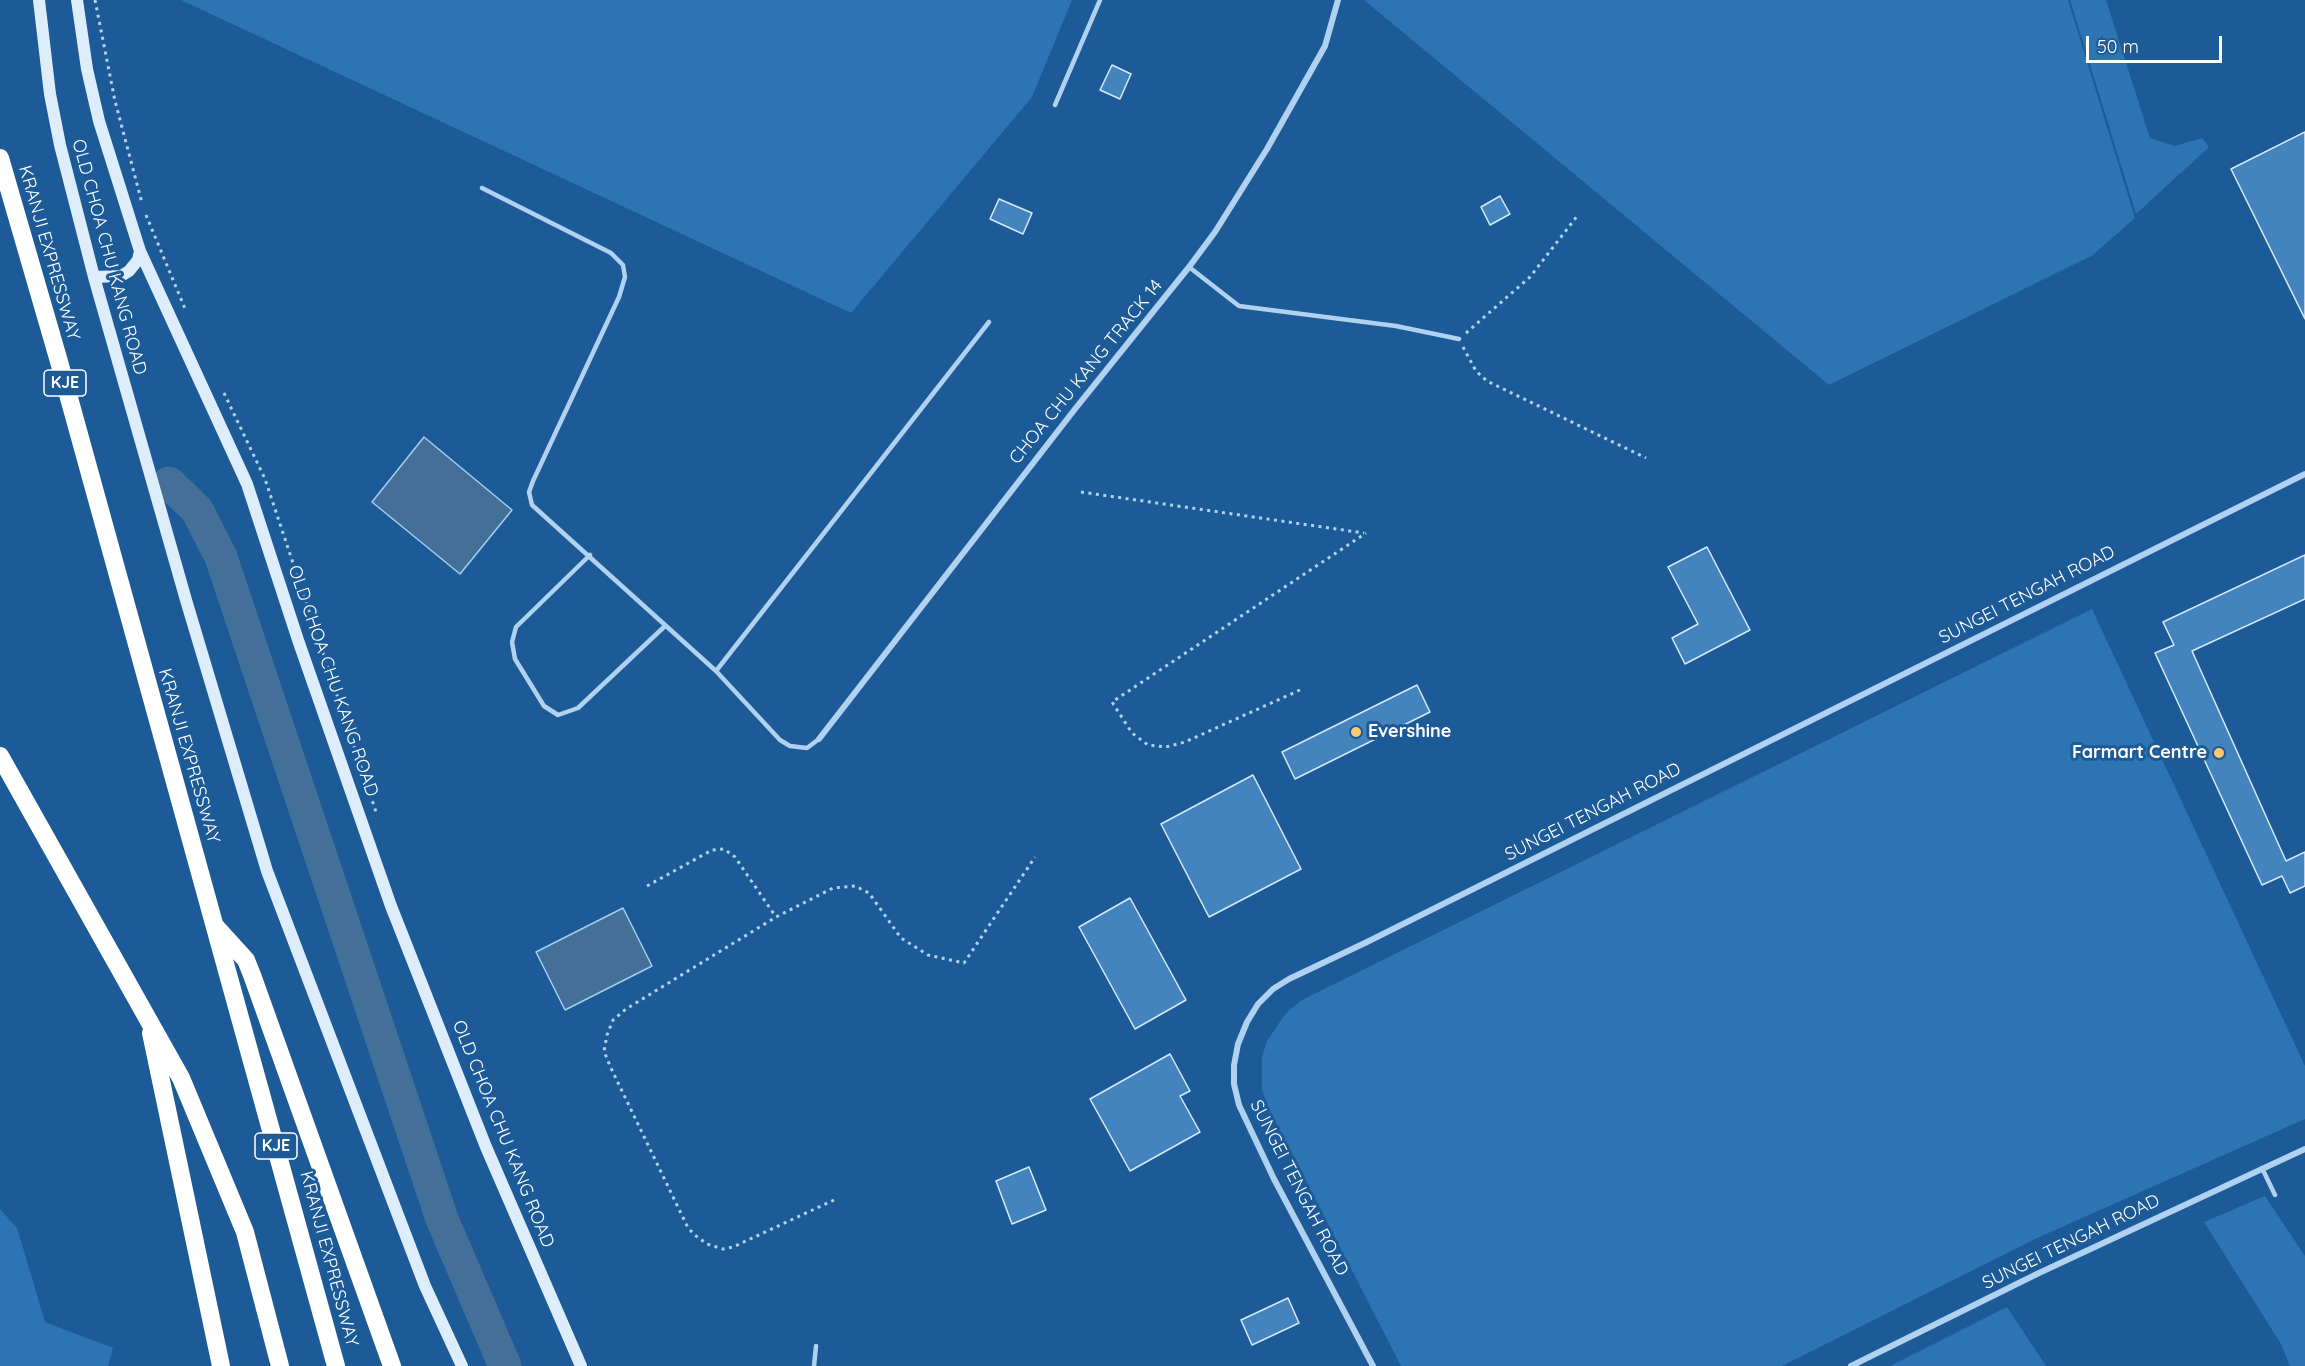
<!DOCTYPE html>
<style>
body{margin:0}
#map{position:relative;width:2305px;height:1366px;overflow:hidden;background:#1c5b97;font-family:Quicksand,sans-serif}
canvas{display:block}
.scale{position:absolute;left:2086px;top:36px;width:136px;height:27px;box-sizing:border-box;border:3px solid #fff;border-top:0;padding-left:8px;font-size:18px;line-height:21px;white-space:nowrap;color:#fff;-webkit-text-stroke:4px #1c5b97;paint-order:stroke}
</style>
<div id="map">
<canvas width="2305" height="1366"></canvas>
<div class="scale">50 m</div>
</div>
<script>
const c = document.querySelector('canvas').getContext('2d');
c.lineJoin = 'round';
function fill(path, color) {
  c.fillStyle = color;
  c.fill(path, 'evenodd');
}
function poly(rows) {
  const path = new Path2D();
  for (const r of rows) {
    path.moveTo(r[0], r[1]);
    for (let i = 2; i < r.length; i += 2) path.lineTo(r[i], r[i + 1]);
  }
  return path;
}
function trace(path, color, width, dash) {
  c.strokeStyle = color;
  c.lineWidth = width;
  c.lineCap = dash ? 'butt' : 'round';
  c.setLineDash(dash || []);
  c.stroke(path);
}
function label(font, color, halo, rows, align = 'center') {
  c.font = font + ' Quicksand,sans-serif';
  c.lineWidth = 6;
  c.setLineDash([]);
  c.textBaseline = 'middle';
  c.strokeStyle = halo;
  c.fillStyle = color;
  for (const [text, x, y, turn = 0] of rows) {
    c.save();
    c.translate(x, y);
    c.rotate((+turn || 0) * Math.PI / 180);
    c.textAlign = isNaN(turn) ? turn : align;
    if (halo) c.strokeText(text, 0, 0);
    c.fillText(text, 0, 0);
    c.restore();
  }
}
fill(poly([
 [181,0,1072,0,1032,97,851,313],
 [1364,0,2068,0,2135,218,2093,255,1829,385],
 [2070,0,2106,0,2150,138,2175,146,2202,138,2209,147,2136,214],
 [2092,609,2305,1066,2305,1119,2037,1238,1782,1366,1401,1366,1268,1107,1262,1090,1262,1057,1267,1041,1286,1013,1302,1000],
 [2265,1196,2305,1256,2305,1366,2290,1366,2281,1344,2204,1222],
 [0,1209,17,1228,45,1322,113,1348,108,1366,0,1366],
 [2007,1307,2046,1366,1890,1366]
]), '#2c74b3');
const water = poly([
 [424,437,512,510,460,574,372,502,424,437],
 [623,908,652,966,565,1010,536,952,623,908]
]);
fill(water, '#436f99');
trace(water, '#a3cef2', 1.5);
trace(poly([
 [169,483,197,510,221,557,442,1219,505,1366]
]), '#436f99', 33);
const building = poly([
 [1112,65,1131,74,1120,99,1100,90,1112,65],
 [2305,132,2305,319,2231,169,2305,132],
 [1500,196,1510,214,1490,225,1481,207,1500,196],
 [999,199,1032,213,1023,234,990,219,999,199],
 [1707,547,1750,630,1685,664,1672,638,1698,624,1668,567,1707,547],
 [2305,555,2305,599,2192,651,2286,861,2305,852,2305,886,2290,893,2282,876,2262,885,2155,653,2174,645,2163,622,2305,555],
 [1417,685,1430,712,1295,779,1282,752,1417,685],
 [1253,775,1301,869,1209,917,1161,824,1253,775],
 [1130,898,1186,1000,1135,1029,1079,927,1130,898],
 [1170,1054,1190,1091,1180,1096,1200,1132,1130,1171,1090,1099,1170,1054],
 [1029,1167,1046,1210,1012,1224,996,1181,1029,1167],
 [1288,1298,1299,1323,1252,1345,1241,1320,1288,1298]
]);
fill(building, '#4484be');
trace(building, '#d7eafb', 1.5);
trace(poly([
 [95,0,115,101,142,203],
 [146,215,186,311],
 [1466,333,1530,277,1578,215],
 [1463,347,1476,371,1487,381,1646,458],
 [224,393,265,479,376,812],
 [1081,492,1364,533],
 [1300,690,1185,742,1166,747,1148,745,1132,733,1112,702,1366,533],
 [647,886,712,850,724,849,735,857,776,917],
 [834,1200,733,1247,723,1249,707,1244,696,1236,688,1228,610,1066,604,1051,607,1035,613,1020,626,1009,776,917,833,888,855,886,869,893,901,938,928,955,964,963,1035,857]
]), '#b0d2f0', 3, [3, 4.5]);
trace(poly([
 [1055,105,1100,0],
 [482,188,611,253,623,265,625,277,619,297,533,481,529,492,532,505,716,671,780,740,790,746,807,748,819,739],
 [1189,267,1239,306,1396,326,1459,339],
 [590,555,516,627,512,642,515,659,544,706,558,715,578,708,665,626],
 [716,671,989,322],
 [2262,1168,2275,1195],
 [814,1366,816,1346]
]), '#b0d2f0', 4.5);
trace(poly([
 [819,739,1075,409,1189,267,1215,232,1267,149,1325,46,1338,0],
 [1373,1366,1274,1179,1239,1105,1234,1084,1234,1065,1238,1044,1247,1022,1258,1004,1273,989,1289,979,1367,942,2305,474],
 [1851,1366,2039,1273,2305,1149]
]), '#b0d2f0', 6);
trace(poly([
 [39,0,50,94,60,145,94,277,186,600,267,871,425,1286,462,1366],
 [77,0,87,69,99,121,140,251,247,484,298,640,391,906,486,1147,581,1366],
 [94,277,121,276,129,271,138,260,140,251]
]), '#deedfb', 12);
trace(poly([
 [0,158,58,358,336,1366],
 [0,756,181,1078,245,1232,280,1366],
 [216,927,246,960,252,975,392,1366],
 [151,1033,221,1366]
]), '#fff', 18);
for (const [x, y, r, color] of [
 [1356,732,6,"#ffca6f"],
 [2219,753,6,"#ffca6f"]
]) {
  const dot = new Path2D();
  dot.arc(x, y, r, 0, 2 * Math.PI);
  c.fillStyle = color;
  c.fill(dot);
  trace(dot, '#1c5b97', 2);
}
for (const [x, y, w] of [
 [65,383,42],
 [276,1146,42]
]) {
  const box = new Path2D();
  box.roundRect(x - w / 2, y - 13, w, 26, 4.5);
  c.fillStyle = '#1c5b97';
  c.fill(box);
  trace(box, '#fff', 1.5);
}
label('bold 16px', '#fff', null, [
 ["KJE",65,383],
 ["KJE",276,1146]
]);
label('18px', '#fff', '#1c5b97', [
 ["KRANJI EXPRESSWAY",49,253,74],
 ["OLD CHOA CHU KANG ROAD",109,257,75],
 ["CHOA CHU KANG TRACK 14",1086,372,-51],
 ["SUNGEI TENGAH ROAD",2027,595,-27],
 ["OLD CHOA CHU KANG ROAD",333,681,71],
 ["KRANJI EXPRESSWAY",189,756,74],
 ["SUNGEI TENGAH ROAD",1593,812,-27],
 ["OLD CHOA CHU KANG ROAD",503,1134,68],
 ["SUNGEI TENGAH ROAD",1299,1188,63],
 ["SUNGEI TENGAH ROAD",2071,1242,-26],
 ["KRANJI EXPRESSWAY",329,1259,75]
]);
label('bold 18px', '#fff', '#1c5b97', [
 ["Evershine",1368,732],
 ["Farmart Centre",2207,753,"right"]
], 'left');
</script>
